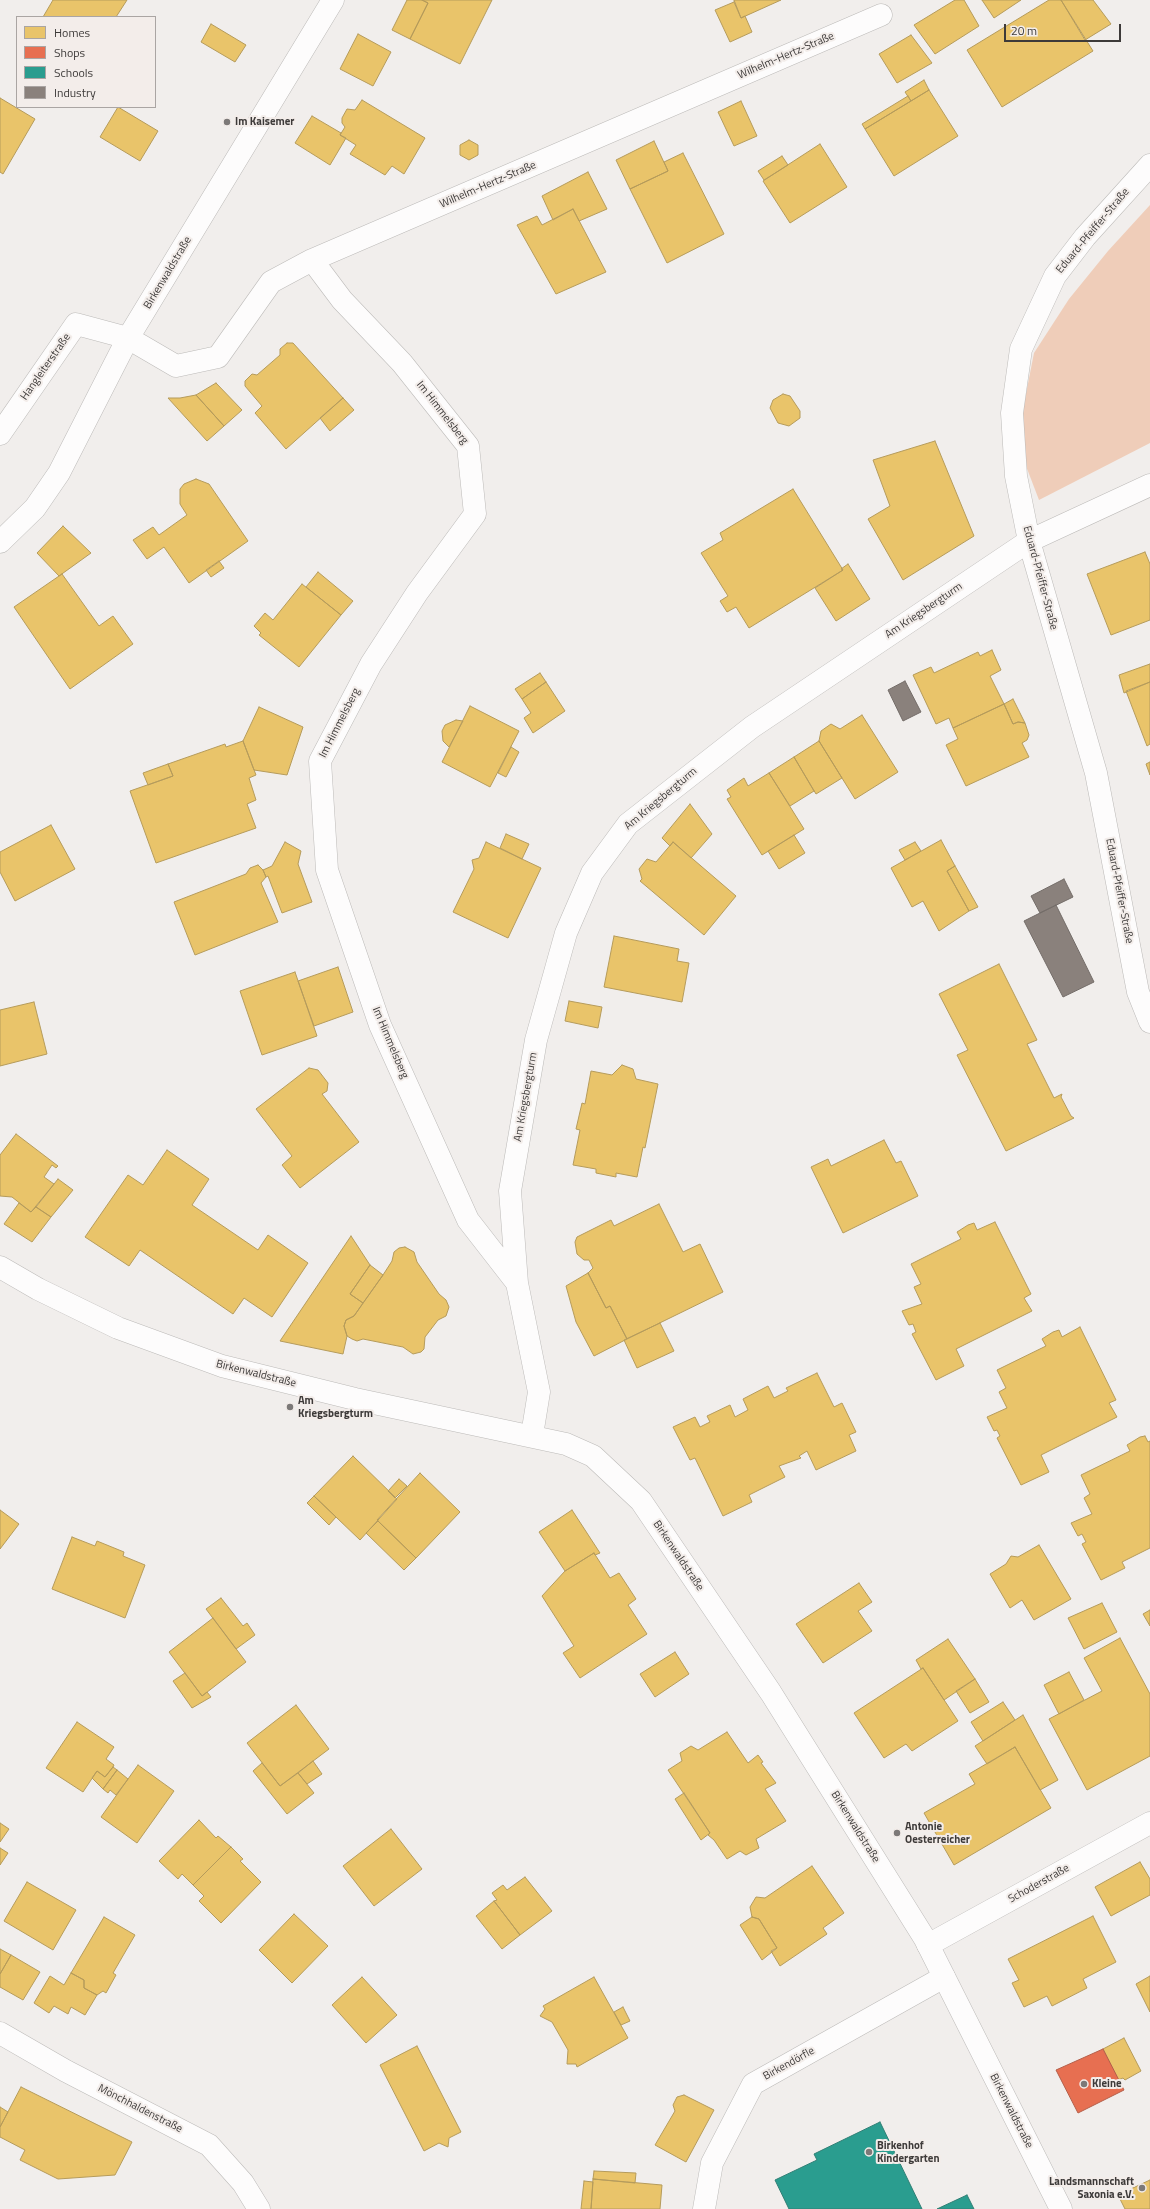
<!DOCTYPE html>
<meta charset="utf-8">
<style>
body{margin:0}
#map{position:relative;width:1150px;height:2209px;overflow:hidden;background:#f1eeec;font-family:"Titillium Web",sans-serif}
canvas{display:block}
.legend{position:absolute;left:16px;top:16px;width:140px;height:92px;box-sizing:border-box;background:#f3edea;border:1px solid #aaa5a3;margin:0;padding:5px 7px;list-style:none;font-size:12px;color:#3d3a39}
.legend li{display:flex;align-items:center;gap:8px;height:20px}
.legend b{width:20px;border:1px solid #aaa5a3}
.scale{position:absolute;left:1004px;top:24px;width:117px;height:18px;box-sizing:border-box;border:2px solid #3d3a39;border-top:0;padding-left:5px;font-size:12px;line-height:14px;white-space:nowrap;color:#3d3a39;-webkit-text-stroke:3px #f3edea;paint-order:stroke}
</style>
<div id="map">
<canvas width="1150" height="2209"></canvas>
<ul class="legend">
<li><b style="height:11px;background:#e9c46a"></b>Homes</li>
<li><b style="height:11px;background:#e76f51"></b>Shops</li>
<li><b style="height:11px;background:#2a9d8f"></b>Schools</li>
<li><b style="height:11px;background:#8a817c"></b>Industry</li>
</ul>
<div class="scale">20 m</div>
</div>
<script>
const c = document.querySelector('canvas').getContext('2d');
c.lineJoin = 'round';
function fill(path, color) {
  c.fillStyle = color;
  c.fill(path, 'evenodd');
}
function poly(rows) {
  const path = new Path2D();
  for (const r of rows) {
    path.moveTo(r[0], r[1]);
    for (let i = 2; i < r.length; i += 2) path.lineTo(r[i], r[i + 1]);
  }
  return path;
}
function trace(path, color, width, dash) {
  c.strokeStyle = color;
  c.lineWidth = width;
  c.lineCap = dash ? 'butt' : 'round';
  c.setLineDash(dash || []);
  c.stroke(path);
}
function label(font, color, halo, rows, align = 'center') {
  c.font = font + ' "Titillium Web",sans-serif';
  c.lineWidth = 4;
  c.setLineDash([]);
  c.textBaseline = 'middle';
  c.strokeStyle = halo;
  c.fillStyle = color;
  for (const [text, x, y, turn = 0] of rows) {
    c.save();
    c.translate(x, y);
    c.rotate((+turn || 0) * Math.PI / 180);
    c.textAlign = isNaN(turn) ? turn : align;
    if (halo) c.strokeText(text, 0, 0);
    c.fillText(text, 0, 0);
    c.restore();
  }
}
fill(poly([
 [1150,205,1150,443,1039,500,1026,466,1021,419,1034,353,1069,299,1108,251]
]), '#efcdb9');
const homes = poly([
 [53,0,127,0,116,17,43,17,53,0],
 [407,0,422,0,428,3,410,39,392,30,407,0],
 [422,0,492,0,460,64,410,39,428,3,422,0],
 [734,0,781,0,741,18,734,0],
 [955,0,964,0,979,26,935,54,914,25,955,0],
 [982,0,1021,0,994,18,982,0],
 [1049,0,1061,0,1093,51,1002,107,967,50,1049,0],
 [1061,0,1093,0,1111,24,1085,40,1061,0],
 [734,2,741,18,745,16,752,32,730,42,715,10,734,2],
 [211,24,246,45,235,62,201,42,211,24],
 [358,34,391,52,373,86,340,69,358,34],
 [911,35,932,63,897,83,879,54,911,35],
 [924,80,929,90,911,101,905,92,924,80],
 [929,90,958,136,894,176,865,129,929,90],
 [908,96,911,101,865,129,862,124,908,96],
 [0,98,35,119,3,174,0,172,0,98],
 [362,100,425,138,404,174,392,166,385,175,350,154,356,145,340,135,345,127,342,123,342,118,347,109,355,110,362,100],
 [741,101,757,136,734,146,718,112,741,101],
 [118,107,158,131,140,161,100,137,118,107],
 [312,116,341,133,340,135,346,138,330,165,295,143,312,116],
 [469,140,478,145,478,155,469,160,460,155,460,145,469,140],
 [654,141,668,171,630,189,616,160,654,141],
 [820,144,847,187,790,223,763,181,820,144],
 [683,153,724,234,667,263,630,189,668,171,664,162,683,153],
 [782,156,788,165,764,180,758,171,782,156],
 [588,172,607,209,579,221,573,209,553,220,542,196,588,172],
 [573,209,606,272,556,294,517,225,537,216,542,225,573,209],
 [287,343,293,343,343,398,286,449,255,413,262,406,245,386,245,381,252,374,257,375,280,355,280,349,287,343],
 [216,383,242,410,224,426,196,395,216,383],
 [783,394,790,396,800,411,800,418,789,426,778,423,770,408,773,400,783,394],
 [196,395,224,426,207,441,168,398,180,398,196,395],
 [343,398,354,410,330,431,320,418,343,398],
 [935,441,974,536,903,580,868,519,890,506,873,460,935,441],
 [196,479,209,484,248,541,189,583,164,547,147,559,133,540,153,527,159,535,187,515,180,504,180,489,184,484,196,479],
 [793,489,843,570,749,628,736,607,727,612,720,601,728,596,701,553,723,540,720,533,793,489],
 [63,526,91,553,59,576,37,553,63,526],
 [1145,552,1150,564,1150,620,1111,635,1087,574,1145,552],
 [219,561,224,568,211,577,206,570,219,561],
 [848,564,870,599,836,621,815,588,843,570,841,569,848,564],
 [318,572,353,601,341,615,306,587,318,572],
 [62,574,99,626,113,616,133,644,70,689,14,607,62,574],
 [302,584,341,615,299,667,259,635,261,633,254,626,265,613,273,620,302,584],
 [992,650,1001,670,990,676,1004,704,953,728,949,718,936,724,913,675,931,667,934,673,978,652,980,656,992,650],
 [1150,664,1150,682,1124,693,1119,675,1150,664],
 [540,673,546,682,522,699,515,689,540,673],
 [546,682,565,711,533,733,524,718,531,713,522,699,546,682],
 [1150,682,1150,744,1147,746,1126,691,1150,682],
 [1013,699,1025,723,1018,722,1013,724,1004,704,1013,699],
 [1004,704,1013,724,1018,722,1025,723,1029,735,1027,740,1022,743,1029,757,966,786,946,745,958,739,953,728,1004,704],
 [470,706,519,731,490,787,442,762,470,706],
 [259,707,303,727,287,775,254,770,243,741,259,707],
 [862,715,898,772,855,799,819,741,821,731,831,724,840,729,862,715],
 [456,720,463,721,449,747,443,741,442,731,445,725,456,720],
 [243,741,256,775,249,778,256,800,247,804,256,828,156,863,130,791,173,776,168,764,225,744,226,747,243,741],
 [819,741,842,778,816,794,794,757,819,741],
 [511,747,519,752,506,777,498,773,511,747],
 [794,757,814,791,790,806,769,773,794,757],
 [1150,762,1150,775,1146,764,1150,762],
 [168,764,173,776,148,785,143,773,168,764],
 [769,773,804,829,762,855,727,799,731,797,727,790,744,778,748,786,769,773],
 [690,804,712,834,691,858,673,842,670,846,662,838,690,804],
 [51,825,75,869,15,901,0,872,0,852,51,825],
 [506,834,529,844,522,859,500,848,506,834],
 [794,835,805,853,779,869,768,851,794,835],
 [941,840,955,866,947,871,969,911,939,931,923,901,912,907,891,868,941,840],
 [285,842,301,851,298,864,312,902,282,913,268,876,266,877,263,870,272,866,285,842],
 [486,842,541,868,508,938,453,912,474,869,472,860,479,858,486,842],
 [673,842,736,896,704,935,640,881,642,879,639,869,647,859,656,862,673,842],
 [915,842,921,851,905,860,899,850,915,842],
 [258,865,263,870,266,877,261,883,278,922,195,955,174,902,246,874,250,868,258,865],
 [955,866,978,907,969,911,947,871,955,866],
 [614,936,679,949,677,961,689,963,682,1002,604,987,614,936],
 [999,964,1037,1040,1027,1044,1054,1098,1062,1094,1061,1097,1071,1116,1074,1118,1006,1151,957,1055,968,1050,939,994,999,964],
 [338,967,353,1012,314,1026,298,981,338,967],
 [295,972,317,1036,262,1055,240,991,295,972],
 [569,1001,602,1007,598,1028,565,1021,569,1001],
 [34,1002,47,1054,0,1066,0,1010,34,1002],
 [622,1065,633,1069,636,1079,658,1084,645,1148,643,1147,637,1177,616,1173,616,1177,596,1173,596,1169,573,1165,580,1130,576,1129,582,1103,585,1104,591,1071,612,1075,622,1065],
 [309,1068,318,1070,328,1083,327,1091,322,1094,359,1142,300,1188,282,1165,292,1156,256,1109,309,1068],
 [16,1134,58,1166,56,1168,52,1165,44,1177,54,1184,31,1212,12,1197,0,1196,0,1155,16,1134],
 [884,1140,896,1163,901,1161,918,1196,843,1233,811,1167,828,1159,831,1166,884,1140],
 [167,1150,209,1179,192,1205,258,1250,268,1235,308,1263,272,1317,244,1298,233,1314,140,1250,129,1266,85,1237,128,1175,143,1185,167,1150],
 [58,1179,73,1190,51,1217,36,1207,58,1179],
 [19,1203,31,1212,36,1207,51,1217,32,1242,4,1224,19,1203],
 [659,1204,683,1252,700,1244,723,1292,627,1339,610,1306,606,1308,588,1273,593,1268,589,1260,584,1260,577,1254,575,1242,577,1237,611,1220,614,1226,659,1204],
 [995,1222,1031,1294,1024,1298,1032,1311,956,1349,964,1366,936,1380,912,1334,916,1332,913,1324,909,1325,902,1311,922,1304,914,1287,921,1284,911,1264,961,1239,957,1232,968,1225,974,1223,977,1230,995,1222],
 [351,1236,370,1265,350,1294,363,1303,354,1316,346,1320,344,1326,347,1336,343,1354,280,1341,351,1236],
 [405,1247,414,1252,417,1262,439,1294,446,1300,449,1307,446,1316,438,1320,425,1337,424,1349,421,1352,413,1354,403,1347,363,1339,357,1341,352,1339,347,1336,344,1326,346,1320,354,1316,383,1275,392,1261,394,1252,399,1248,405,1247],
 [370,1265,383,1275,363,1303,350,1294,370,1265],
 [588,1273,606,1308,610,1306,627,1339,594,1356,576,1322,566,1286,588,1273],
 [660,1323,674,1351,637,1368,624,1340,660,1323],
 [1080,1327,1116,1400,1109,1403,1117,1417,1041,1455,1049,1472,1021,1485,997,1438,1000,1436,997,1430,994,1431,987,1417,1007,1408,999,1392,1006,1388,997,1370,1046,1346,1042,1339,1053,1332,1059,1330,1062,1337,1080,1327],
 [817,1373,834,1407,842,1403,856,1432,849,1435,856,1451,816,1470,807,1451,799,1456,801,1458,779,1466,785,1477,749,1495,752,1502,723,1516,695,1458,690,1460,673,1427,695,1417,700,1427,710,1422,707,1416,730,1405,735,1417,748,1410,743,1399,768,1386,774,1398,788,1391,786,1388,817,1373],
 [1145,1436,1148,1442,1150,1441,1150,1548,1122,1562,1125,1568,1101,1580,1082,1544,1086,1542,1082,1534,1078,1536,1071,1523,1092,1514,1084,1498,1090,1494,1081,1475,1130,1451,1127,1445,1140,1437,1145,1436],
 [353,1456,397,1499,360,1540,314,1496,353,1456],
 [420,1473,460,1512,416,1558,377,1520,420,1473],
 [399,1479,407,1486,395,1498,388,1491,399,1479],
 [314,1496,336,1517,329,1525,307,1503,314,1496],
 [0,1510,19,1524,0,1549,0,1510],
 [572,1510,600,1553,595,1555,594,1553,565,1571,539,1532,572,1510],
 [378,1521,416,1558,404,1570,366,1533,378,1521],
 [72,1537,95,1546,97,1541,124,1552,123,1556,145,1565,125,1618,52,1589,72,1537],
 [1039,1545,1071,1599,1034,1620,1022,1600,1010,1608,990,1574,1006,1564,1011,1556,1018,1557,1039,1545],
 [594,1553,610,1578,619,1573,636,1599,628,1605,647,1634,580,1678,563,1653,574,1646,542,1596,565,1571,594,1553],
 [859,1583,872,1602,858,1611,872,1631,823,1663,796,1624,859,1583],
 [221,1598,243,1626,247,1623,255,1635,236,1649,206,1609,221,1598],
 [1102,1603,1117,1632,1084,1649,1068,1618,1102,1603],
 [1150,1610,1150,1626,1143,1614,1150,1610],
 [213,1618,246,1662,202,1696,169,1652,213,1618],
 [1120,1638,1150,1694,1150,1756,1087,1790,1049,1719,1102,1691,1084,1658,1120,1638],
 [948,1639,975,1679,944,1700,923,1668,921,1669,916,1660,948,1639],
 [675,1652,689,1674,655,1697,640,1674,675,1652],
 [923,1668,958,1721,912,1751,906,1744,884,1758,854,1713,923,1668],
 [1069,1672,1084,1700,1059,1714,1044,1685,1069,1672],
 [185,1673,202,1696,207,1692,211,1697,192,1708,173,1681,185,1673],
 [975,1679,989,1702,970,1713,956,1691,975,1679],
 [1003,1702,1015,1720,983,1741,971,1722,1003,1702],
 [296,1705,329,1749,280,1786,247,1743,296,1705],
 [1023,1715,1058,1780,1040,1790,1015,1747,987,1764,975,1746,1023,1715],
 [77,1722,114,1747,106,1759,114,1765,113,1767,105,1777,97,1771,83,1792,46,1768,77,1722],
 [727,1732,748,1763,758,1755,763,1762,761,1763,776,1783,765,1789,786,1821,756,1839,759,1848,746,1855,740,1851,727,1859,714,1840,708,1835,710,1833,668,1770,682,1761,680,1753,691,1746,698,1750,727,1732],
 [1015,1747,1051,1808,954,1865,924,1813,975,1784,969,1774,1015,1747],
 [313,1761,322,1774,307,1784,298,1773,313,1761],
 [262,1763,280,1786,298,1773,314,1793,287,1814,253,1771,262,1763],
 [138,1765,174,1791,137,1843,101,1817,138,1765],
 [113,1767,117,1770,103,1789,92,1778,97,1771,105,1777,113,1767],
 [117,1770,128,1779,116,1795,110,1790,108,1793,103,1789,117,1770],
 [684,1793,710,1833,701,1840,675,1799,684,1793],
 [199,1820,216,1838,218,1836,231,1847,193,1885,182,1874,178,1879,159,1861,199,1820],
 [0,1823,9,1829,0,1842,0,1823],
 [391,1829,422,1869,374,1906,343,1866,391,1829],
 [231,1847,243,1859,240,1861,261,1882,221,1923,199,1901,204,1896,193,1885,231,1847],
 [0,1848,8,1853,0,1865,0,1848],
 [1140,1862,1150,1879,1150,1895,1111,1916,1095,1887,1140,1862],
 [812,1866,844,1913,823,1928,827,1934,780,1966,771,1951,777,1948,759,1919,752,1917,750,1907,756,1897,765,1898,812,1866],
 [525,1877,552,1911,520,1935,494,1901,497,1900,492,1893,503,1885,507,1890,525,1877],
 [27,1882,76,1910,53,1950,4,1921,27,1882],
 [494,1901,520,1935,502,1949,476,1916,494,1901],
 [294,1914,328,1946,292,1983,259,1950,294,1914],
 [1093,1916,1116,1962,1083,1979,1087,1988,1052,2006,1047,1996,1024,2007,1012,1983,1019,1980,1008,1959,1093,1916],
 [104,1917,135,1935,113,1973,116,1975,106,1993,103,1991,97,1995,84,1988,84,1980,71,1973,104,1917],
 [752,1917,759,1919,777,1948,762,1960,740,1925,752,1917],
 [0,1949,11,1955,0,1974,0,1949],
 [11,1955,40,1972,23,2000,0,1987,0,1974,11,1955],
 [71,1973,84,1980,84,1988,97,1995,85,2015,71,2007,68,2014,54,2006,49,2013,34,2003,50,1976,64,1985,71,1973],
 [1150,1976,1150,2012,1136,1984,1150,1976],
 [362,1977,397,2015,366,2043,332,2005,362,1977],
 [594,1977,628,2038,577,2067,576,2064,567,2064,568,2050,552,2022,540,2016,545,2009,543,2006,594,1977],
 [623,2007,630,2021,621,2025,614,2012,623,2007],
 [1124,2038,1141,2071,1125,2080,1123,2078,1118,2080,1103,2049,1124,2038],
 [417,2046,461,2132,449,2138,448,2147,439,2143,424,2151,380,2065,417,2046],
 [21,2087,132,2142,115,2175,58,2179,20,2160,25,2150,0,2137,0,2127,21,2087],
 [684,2095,714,2110,686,2162,655,2145,675,2111,673,2105,677,2097,684,2095],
 [0,2107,8,2112,0,2127,0,2107],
 [594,2171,636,2173,635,2183,593,2179,594,2171],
 [593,2179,662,2185,660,2209,591,2209,593,2179],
 [1150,2180,1150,2209,1125,2209,1118,2195,1150,2180],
 [584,2181,593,2182,591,2209,581,2209,584,2181]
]);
fill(homes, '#e9c46a');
trace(homes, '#b59b5b', 1);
const shops = poly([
 [1103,2049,1124,2090,1078,2113,1056,2070,1103,2049]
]);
fill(shops, '#e76f51');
trace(shops, '#b45f4a', 1);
const schools = poly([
 [880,2122,922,2209,789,2209,775,2180,817,2160,814,2154,880,2122],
 [967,2195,974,2209,937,2209,967,2195]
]);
fill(schools, '#2a9d8f');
trace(schools, '#307f75', 1);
const industry = poly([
 [905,681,921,712,903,721,888,690,905,681],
 [1064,879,1073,897,1040,913,1031,896,1064,879],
 [1056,905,1094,982,1063,997,1024,921,1056,905]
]);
fill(industry, '#8a817c');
trace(industry, '#736c68', 1);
const minor = poly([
 [1150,165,1085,237,1055,276,1021,349,1012,413,1016,476,1029,541,1096,773,1138,992,1150,1022],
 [312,260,342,300,402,363,468,446,475,514,417,593,371,664,320,761,327,870,380,1025,468,1220,517,1283],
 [0,434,76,324,128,338,176,366,218,357,271,282,312,260,881,15],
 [532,1435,539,1392,517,1283,510,1191,536,1040,566,933,592,873,628,824,752,727,1029,541,1150,485],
 [928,1945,1150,1823],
 [0,2033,66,2071,209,2145,243,2183,259,2209],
 [704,2209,712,2163,753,2084,944,1977]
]);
const tertiary = poly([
 [0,542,35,508,59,473,128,338,333,0],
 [0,1267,38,1289,118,1328,222,1366,355,1399,566,1444,593,1456,641,1501,771,1693,925,1939,1061,2209]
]);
trace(minor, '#bcbab8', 23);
trace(tertiary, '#bcbab8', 23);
trace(minor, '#fdfcfc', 22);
trace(tertiary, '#fdfcfc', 22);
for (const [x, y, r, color] of [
 [227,122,4,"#7c7978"],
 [290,1407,4,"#7c7978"],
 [897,1833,4,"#7c7978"],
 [1084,2084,4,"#7c7978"],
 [869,2152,4,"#7c7978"],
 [1142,2188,4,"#7c7978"]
]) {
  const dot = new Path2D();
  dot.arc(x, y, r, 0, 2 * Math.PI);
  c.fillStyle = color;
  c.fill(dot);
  trace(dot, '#f3edea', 1.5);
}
label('11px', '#3d3a39', '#f3edea', [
 ["Wilhelm-Hertz-Straße",786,56,-23],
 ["Wilhelm-Hertz-Straße",488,185,-23],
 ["Eduard-Pfeiffer-Straße",1093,231,-50],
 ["Birkenwaldstraße",168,273,-59],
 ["Hangleiterstraße",46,367,-55],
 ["Im Himmelsberg",442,413,52],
 ["Eduard-Pfeiffer-Straße",1040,578,75],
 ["Am Kriegsbergturm",924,611,-34],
 ["Im Himmelsberg",340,723,-63],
 ["Am Kriegsbergturm",661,799,-40],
 ["Eduard-Pfeiffer-Straße",1119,891,79],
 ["Im Himmelsberg",390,1043,67],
 ["Am Kriegsbergturm",526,1097,-80],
 ["Birkenwaldstraße",256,1374,14],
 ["Birkenwaldstraße",678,1556,56],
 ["Birkenwaldstraße",855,1827,58],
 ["Schoderstraße",1039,1884,-29],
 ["Birkendörfle",789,2064,-29],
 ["Mönchhaldenstraße",140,2109,27],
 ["Birkenwaldstraße",1011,2111,63]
]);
label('bold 11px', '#3d3a39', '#f3edea', [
 ["Im Kaisemer",235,122],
 ["Am",298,1401],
 ["Kriegsbergturm",298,1414],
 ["Antonie",905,1827],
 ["Oesterreicher",905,1840],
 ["Kleine",1092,2084],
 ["Birkenhof",877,2146],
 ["Kindergarten",877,2159],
 ["Landsmannschaft",1134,2182,"right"],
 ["Saxonia e.V.",1134,2195,"right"]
], 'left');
</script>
